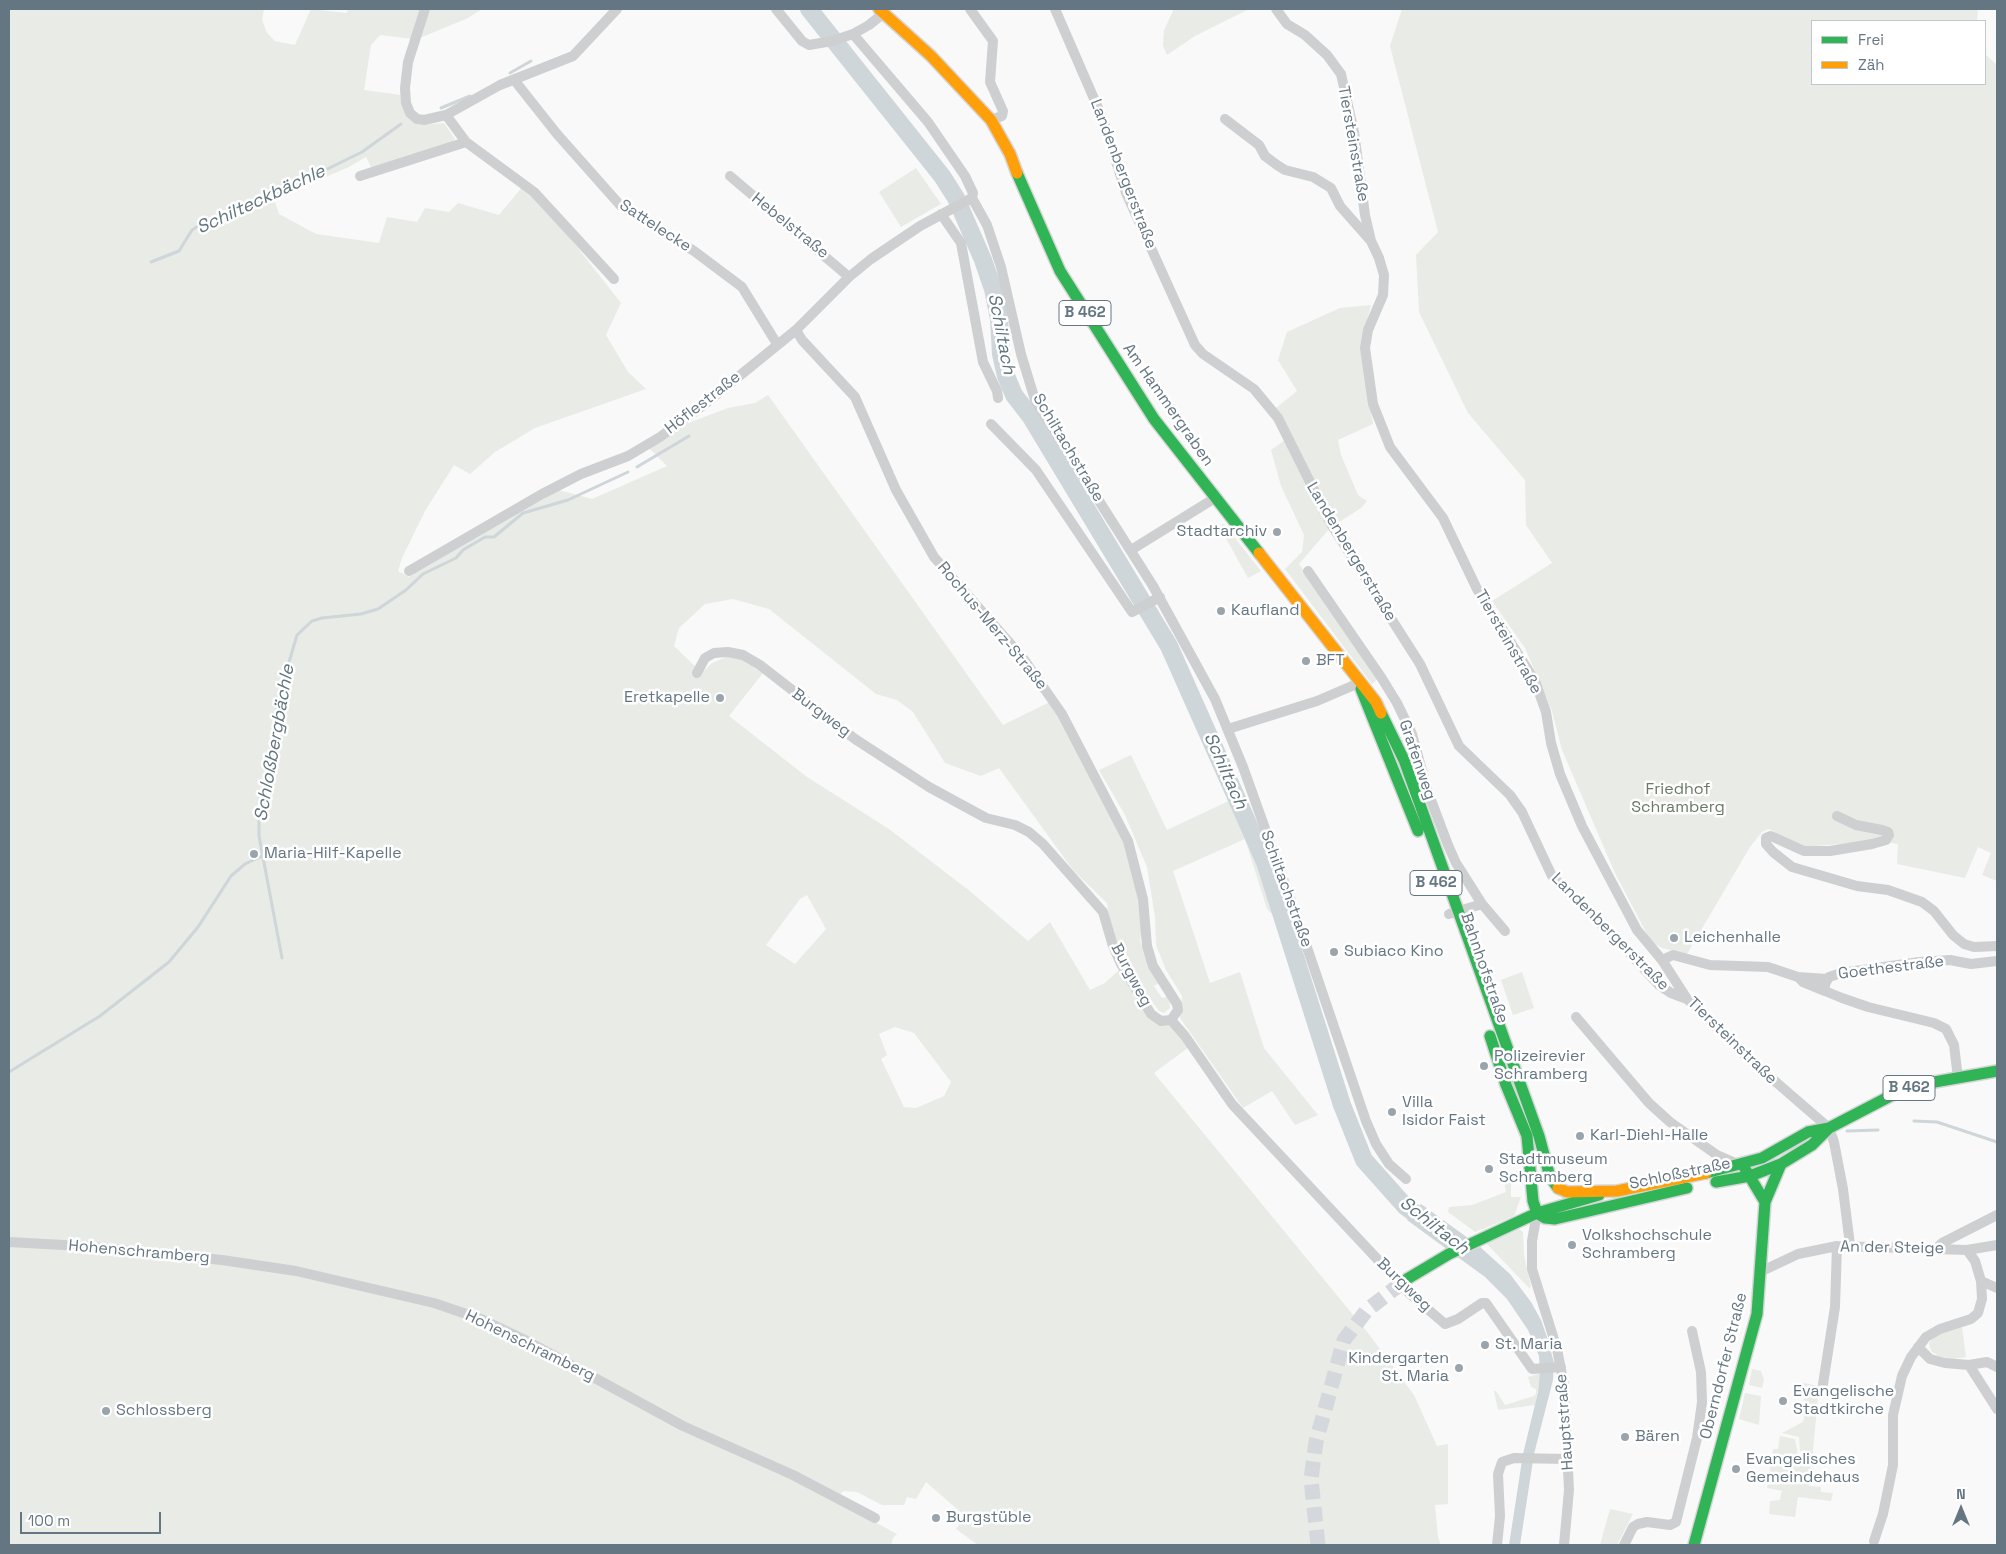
<!DOCTYPE html>
<meta charset="utf-8">
<style>
body{margin:0}
#map{position:relative;width:2006px;height:1554px;overflow:hidden;background:#f9f9f9;font-family:"Space Grotesk",sans-serif}
canvas{display:block}
.frame{position:absolute;inset:0;border:10px solid #657683;pointer-events:none}
.legend{position:absolute;left:1811px;top:20px;width:175px;height:65px;box-sizing:border-box;background:#fff;border:1px solid #c1c8cd;margin:0;padding:6px 9px;list-style:none;font-size:15px;color:#657683}
.legend li{display:flex;align-items:center;gap:10px;height:25px}
.legend b{width:25px;border:1px solid #c1c8cd}
.north{position:absolute;left:1936px;top:1484px;width:50px;height:50px;-webkit-text-stroke:4px #fff;paint-order:stroke;rotate:0deg;font-size:14px;font-weight:700;line-height:20px;text-align:center;color:#657683}
.north::after{content:'';display:block;margin:auto;width:18px;height:22px;background:#657683;clip-path:polygon(50% 0,100% 100%,50% 72%,0 100%)}
.scale{position:absolute;left:20px;top:1512px;width:141px;height:22px;box-sizing:border-box;border:2px solid #657683;border-top:0;padding-left:6px;font-size:15px;line-height:18px;white-space:nowrap;color:#657683;-webkit-text-stroke:4px #fff;paint-order:stroke}
</style>
<div id="map">
<canvas width="2006" height="1554"></canvas>
<div class="frame"></div>
<ul class="legend">
<li><b style="height:6px;background:#30b455"></b>Frei</li>
<li><b style="height:6px;background:#ff9f0a"></b>Zäh</li>
</ul>
<div class="north">N</div>
<div class="scale">100 m</div>
</div>
<script>
const c = document.querySelector('canvas').getContext('2d');
c.lineJoin = 'round';
function fill(path, color) {
  c.fillStyle = color;
  c.fill(path, 'evenodd');
}
function poly(rows) {
  const path = new Path2D();
  for (const r of rows) {
    path.moveTo(r[0], r[1]);
    for (let i = 2; i < r.length; i += 2) path.lineTo(r[i], r[i + 1]);
  }
  return path;
}
function trace(path, color, width, dash) {
  c.strokeStyle = color;
  c.lineWidth = width;
  c.lineCap = dash ? 'butt' : 'round';
  c.setLineDash(dash || []);
  c.stroke(path);
}
function label(font, color, halo, rows, align = 'center') {
  c.font = font + ' "Space Grotesk",sans-serif';
  c.lineWidth = 5;
  c.setLineDash([]);
  c.textBaseline = 'middle';
  c.strokeStyle = halo;
  c.fillStyle = color;
  for (const [text, x, y, turn = 0] of rows) {
    c.save();
    c.translate(x, y);
    c.rotate((+turn || 0) * Math.PI / 180);
    c.textAlign = isNaN(turn) ? turn : align;
    if (halo) c.strokeText(text, 0, 0);
    c.fillText(text, 0, 0);
    c.restore();
  }
}
fill(poly([
 [9,9,264,9,262,20,267,33,275,41,295,45,311,9,346,13,349,9,423,9,413,39,380,35,371,45,364,90,401,95,408,114,420,125,444,123,455,139,447,146,372,169,366,157,349,167,274,199,279,214,316,234,379,243,387,217,417,222,425,208,449,212,458,203,499,215,523,186,570,238,621,303,606,335,628,372,646,389,535,428,495,452,470,474,454,465,425,511,402,558,398,571,409,577,422,567,559,490,592,499,667,466,649,448,686,424,728,408,755,403,768,395,1003,725,1052,701,1116,820,1132,861,1143,924,1140,940,1143,951,1161,982,1154,986,1162,998,1169,996,1170,1008,1164,1013,1159,1011,1125,964,1112,938,1107,903,1073,870,999,768,981,776,945,763,913,712,897,700,876,694,769,609,733,599,705,604,679,628,674,646,702,673,712,663,729,656,740,658,763,673,729,716,807,777,889,829,971,892,1028,941,1050,922,1090,990,1105,983,1119,970,1163,1025,1173,1026,1189,1047,1154,1073,1368,1333,1414,1395,1437,1446,1448,1444,1448,1504,1435,1505,1438,1537,1441,1545,978,1545,956,1529,965,1516,926,1482,916,1499,907,1497,904,1505,882,1505,857,1492,843,1491,836,1501,897,1534,893,1538,891,1545,9,1545],
 [807,895,826,929,795,964,766,945,800,899],
 [895,1027,914,1033,951,1082,944,1096,916,1108,904,1107,881,1059,887,1055,879,1034],
 [428,9,482,9,466,19,417,39],
 [1174,9,1249,9,1195,36,1167,55,1163,46,1164,30],
 [1402,9,1978,9,1977,21,1812,21,1812,84,1985,84,1985,54,1997,65,1997,881,1982,875,1991,853,1978,847,1965,878,1897,864,1898,844,1878,841,1803,847,1784,840,1774,831,1768,829,1762,832,1750,847,1687,954,1662,948,1653,943,1648,936,1615,873,1562,750,1552,711,1525,648,1492,601,1552,563,1526,525,1525,480,1468,413,1419,312,1416,255,1438,232,1390,46],
 [916,168,941,204,901,227,879,192],
 [1371,305,1364,333,1362,355,1373,424,1338,440,1341,455,1358,495,1367,501,1361,508,1330,528,1299,564,1379,678,1372,684,1285,569,1302,552,1304,535,1281,486,1271,450,1289,437,1276,408,1297,391,1278,360,1287,332,1340,308],
 [1224,524,1261,571,1248,578,1219,526],
 [1131,755,1167,830,1235,798,1262,865,1277,914,1273,915,1267,909,1245,839,1173,871,1210,983,1240,972,1264,1048,1318,1115,1295,1125,1272,1091,1243,1108,1180,1018,1182,996,1166,970,1156,945,1155,917,1147,867,1125,815,1099,770],
 [1522,972,1534,1008,1513,1015,1501,980],
 [1517,1171,1517,1175,1511,1176,1511,1197,1521,1197,1514,1216,1475,1232,1448,1212,1449,1207,1472,1205,1506,1192,1503,1177],
 [1519,1229,1523,1232,1524,1255,1531,1287,1529,1288,1486,1243],
 [1962,1327,1966,1357,1952,1359,1938,1356,1931,1351,1929,1343,1934,1336],
 [1752,1369,1761,1371,1764,1380,1762,1388,1749,1385],
 [1541,1373,1535,1405,1498,1410,1494,1391,1496,1391,1505,1405,1534,1396,1536,1394,1536,1389,1531,1387,1528,1377],
 [1803,1383,1819,1386,1813,1450,1815,1464,1807,1461,1806,1453,1800,1451,1799,1437,1782,1433,1803,1422,1807,1406,1801,1393],
 [1745,1393,1761,1396,1759,1425,1739,1419],
 [1780,1436,1795,1439,1798,1455,1803,1457,1811,1468,1809,1486,1821,1487,1821,1492,1833,1493,1831,1501,1798,1497,1795,1517,1769,1514,1770,1501,1780,1500,1781,1493,1783,1491,1767,1488,1773,1449,1778,1449],
 [1610,1509,1633,1514,1617,1545,1600,1545]
]), '#e8ebe6');
fill(poly([
 [1421,1204,1479,1246,1510,1274,1531,1302,1541,1320,1548,1340,1554,1363,1553,1380,1534,1454,1520,1545,1509,1545,1523,1454,1538,1392,1540,1373,1539,1356,1528,1330,1507,1299,1485,1277,1407,1220]
]), '#ced6d9');
trace(poly([
 [510,73,531,61],
 [441,108,470,96],
 [151,262,179,251,192,230,208,220,256,204,362,152,401,124],
 [637,467,689,436],
 [282,958,259,836,259,822,279,696,297,635,312,621,322,618,361,614,378,609,406,590,423,574,456,558,463,550,485,537,494,537,523,513,568,500,628,472],
 [9,1072,100,1016,169,962,198,927,231,876,245,864,262,856],
 [1914,1121,1937,1122,1997,1142],
 [1847,1131,1878,1130]
]), '#ced6d9', 3);
trace(poly([
 [809,9,942,176,956,198,983,260,993,289,999,319,1001,354,1006,376,1014,395,1031,417,1169,646,1265,862,1342,1105,1364,1160,1405,1206,1433,1227]
]), '#ced6d9', 18);
trace(poly([
 [1318,1545,1311,1479,1316,1442,1344,1340,1367,1310,1407,1279]
]), '#d4d8dc', 15, [15, 8]);
const fast = poly([
 [1017,173,1060,271,1154,419,1259,553],
 [1361,689,1418,831],
 [1381,713,1404,760,1539,1136,1550,1177,1558,1188],
 [1490,1036,1506,1085,1527,1136,1533,1201,1537,1213,1545,1218,1555,1219,1687,1188],
 [1744,1167,1765,1202],
 [1706,1173,1762,1158,1808,1132,1829,1128],
 [1716,1182,1750,1176,1781,1164,1812,1145,1829,1128,1902,1090,1923,1084,1997,1071],
 [1407,1279,1449,1254,1537,1213,1599,1195],
 [1694,1545,1757,1314,1765,1202,1781,1164]
]);
const slow = poly([
 [879,9,931,56,991,120,1010,154,1017,173],
 [1259,553,1376,702,1381,713],
 [1558,1188,1567,1192,1617,1191,1706,1173]
]);
trace(fast, '#d5d6d7', 14);
trace(slow, '#d5d6d7', 14);
trace(poly([
 [425,9,408,62,405,88,406,103,410,113,417,119,424,120,446,115,500,85,573,56,617,9],
 [776,9,802,41,809,45,832,41,853,34,869,25,884,13],
 [970,9,993,41,990,82,1003,111,1002,116,991,120],
 [1055,9,1102,117,1126,193,1195,345,1203,354,1254,389,1278,418,1331,524,1420,664,1459,746,1510,795,1522,812,1552,876,1624,947,1659,985,1671,993,1687,999],
 [1276,9,1287,24,1305,35,1327,55,1341,74,1354,132,1365,215,1371,241,1379,258,1384,275,1383,295,1368,330,1365,348,1373,404,1390,447,1443,518,1477,589,1535,681,1546,712,1551,743,1560,774,1582,826,1637,930,1662,960,1687,999,1747,1057,1829,1128,1834,1142,1843,1189,1850,1245],
 [853,34,928,122,965,176,973,193,972,198,987,225,1001,267,1021,354,1035,400,1153,586,1215,699,1243,767,1296,915,1366,1121,1376,1144,1389,1164,1406,1179],
 [515,81,557,134,620,205,694,251,742,287,777,344],
 [446,115,466,142,534,192,614,279],
 [1225,119,1259,145,1265,156,1277,165,1285,170,1313,177,1331,188,1340,206,1370,240],
 [360,176,466,142],
 [730,176,849,277],
 [941,214,961,243,983,362,997,391,998,398],
 [796,330,802,340,855,397,896,490,934,557,1023,658,1062,714,1128,841,1143,899,1147,946,1153,966,1177,1004,1178,1010,1171,1020],
 [991,424,1036,470,1132,612,1160,597],
 [1131,550,1215,498],
 [409,571,542,494,581,474,628,456,660,437,701,407,796,330,849,277,871,259,920,226,972,198],
 [1308,571,1381,677,1397,703,1412,734,1428,792,1448,845,1456,863,1482,904],
 [697,673,705,658,714,653,728,652,743,655,760,665,855,739,929,787,986,818,1015,825,1029,832,1043,844,1103,912,1113,946,1121,964,1151,1014,1161,1021,1171,1020],
 [1228,729,1317,701,1359,683],
 [1837,816,1856,825,1882,830,1888,832,1889,835,1886,840,1872,844,1830,851,1804,851,1771,836,1766,838,1766,844,1773,852,1792,867,1857,886,1888,890,1922,902,1934,911,1953,935,1964,944,1974,947,1997,946],
 [1449,914,1482,904,1505,931],
 [1662,960,1673,955,1710,965,1768,967,1798,977,1827,979],
 [1798,977,1803,982,1825,991],
 [1576,1017,1649,1103,1670,1122,1717,1155,1740,1165],
 [1171,1020,1185,1036,1232,1104,1410,1294,1445,1324,1458,1319,1482,1303,1486,1303,1532,1369,1561,1367],
 [1958,1078,1954,1045,1946,1029,1934,1023,1868,1007,1842,998,1825,991,1825,984,1829,977,1841,973,1919,962,1950,960,1971,964,1997,961],
 [1537,1213,1532,1241,1532,1269,1557,1349,1564,1385,1569,1490,1564,1545],
 [9,1242,81,1246,222,1260,296,1271,434,1303,481,1319,525,1340,683,1426,793,1475,875,1518],
 [1936,1249,1942,1243,1997,1215],
 [1762,1271,1798,1254,1837,1246,1967,1250,1997,1245],
 [1981,1281,1997,1288],
 [1918,1347,1930,1359,1945,1363,1969,1365,1987,1362,1997,1367],
 [1969,1365,1997,1409],
 [1823,1384,1835,1307,1837,1246],
 [1874,1541,1883,1514,1893,1465,1893,1415,1902,1376,1911,1357,1926,1337,1940,1329,1971,1319,1978,1313,1982,1299,1981,1281,1975,1261,1967,1250],
 [1497,1545,1500,1516,1498,1474,1502,1462,1514,1458,1567,1459],
 [1624,1545,1633,1527,1638,1524,1647,1522,1670,1525,1676,1522,1697,1438,1702,1402,1701,1372,1692,1331]
]), '#cecfd0', 10);
trace(fast, '#30b455', 11);
trace(slow, '#ff9f0a', 11);
for (const [x, y, r, color] of [
 [1277,532,5,"#99a4ac"],
 [1221,611,5,"#99a4ac"],
 [1306,661,5,"#99a4ac"],
 [720,698,5,"#99a4ac"],
 [254,854,5,"#99a4ac"],
 [1674,938,5,"#99a4ac"],
 [1334,952,5,"#99a4ac"],
 [1484,1066,5,"#99a4ac"],
 [1392,1112,5,"#99a4ac"],
 [1580,1136,5,"#99a4ac"],
 [1489,1169,5,"#99a4ac"],
 [1572,1245,5,"#99a4ac"],
 [1485,1345,5,"#99a4ac"],
 [1459,1368,5,"#99a4ac"],
 [1783,1401,5,"#99a4ac"],
 [106,1411,5,"#99a4ac"],
 [1625,1437,5,"#99a4ac"],
 [1736,1469,5,"#99a4ac"],
 [936,1518,5,"#99a4ac"]
]) {
  const dot = new Path2D();
  dot.arc(x, y, r, 0, 2 * Math.PI);
  c.fillStyle = color;
  c.fill(dot);
  trace(dot, '#fff', 2);
}
for (const [x, y, w] of [
 [1085,313,52],
 [1436,883,52],
 [1909,1088,52]
]) {
  const box = new Path2D();
  box.roundRect(x - w / 2, y - 12.5, w, 25, 4);
  c.fillStyle = '#fff';
  c.fill(box);
  trace(box, '#657683', 1);
}
label('bold 15px', '#657683', null, [
 ["B 462",1085,313],
 ["B 462",1436,883],
 ["B 462",1909,1088]
]);
label('16px', '#657683', '#fff', [
 ["Tiersteinstraße",1353,144,80],
 ["Landenbergerstraße",1123,174,69],
 ["Sattelecke",655,226,33],
 ["Hebelstraße",790,226,39],
 ["Höflestraße",703,403,-38],
 ["Am Hammergraben",1168,405,55],
 ["Schiltachstraße",1068,448,59],
 ["Landenbergerstraße",1351,552,59],
 ["Rochus-Merz-Straße",992,626,50],
 ["Tiersteinstraße",1508,642,60],
 ["Burgweg",821,713,37],
 ["Grafenweg",1417,760,71],
 ["Schiltachstraße",1286,889,70],
 ["Landenbergerstraße",1610,932,45],
 ["Bahnhofstraße",1484,968,71],
 ["Goethestraße",1891,968,-7],
 ["Burgweg",1131,975,62],
 ["Tiersteinstraße",1732,1041,44],
 ["Schloßstraße",1680,1174,-12],
 ["An der Steige",1892,1248,1],
 ["Hohenschramberg",139,1252,5],
 ["Burgweg",1404,1285,44],
 ["Hohenschramberg",530,1346,26],
 ["Oberndorfer Straße",1724,1366,-76],
 ["Hauptstraße",1565,1422,-94]
]);
label('16px', '#657683', '#fff', [
 ["Stadtarchiv",1267,532,"right"],
 ["Kaufland",1231,611],
 ["BFT",1316,661],
 ["Eretkapelle",710,698,"right"],
 ["Maria-Hilf-Kapelle",264,854],
 ["Leichenhalle",1684,938],
 ["Subiaco Kino",1344,952],
 ["Polizeirevier",1494,1057],
 ["Schramberg",1494,1075],
 ["Villa",1402,1103],
 ["Isidor Faist",1402,1121],
 ["Karl-Diehl-Halle",1590,1136],
 ["Stadtmuseum",1499,1160],
 ["Schramberg",1499,1178],
 ["Volkshochschule",1582,1236],
 ["Schramberg",1582,1254],
 ["St. Maria",1495,1345],
 ["Kindergarten",1449,1359,"right"],
 ["St. Maria",1449,1377,"right"],
 ["Evangelische",1793,1392],
 ["Stadtkirche",1793,1410],
 ["Schlossberg",116,1411],
 ["Bären",1635,1437],
 ["Evangelisches",1746,1460],
 ["Gemeindehaus",1746,1478],
 ["Burgstüble",946,1518]
], 'left');
label('16px', '#687a64', '#fff', [
 ["Friedhof",1678,790],
 ["Schramberg",1678,808]
]);
label('italic 18px', '#60757c', '#fff', [
 ["Schilteckbächle",261,200,-25],
 ["Schiltach",1001,334,79],
 ["Schloßbergbächle",275,743,-80],
 ["Schiltach",1225,771,66],
 ["Schiltach",1434,1226,38]
]);
</script>
